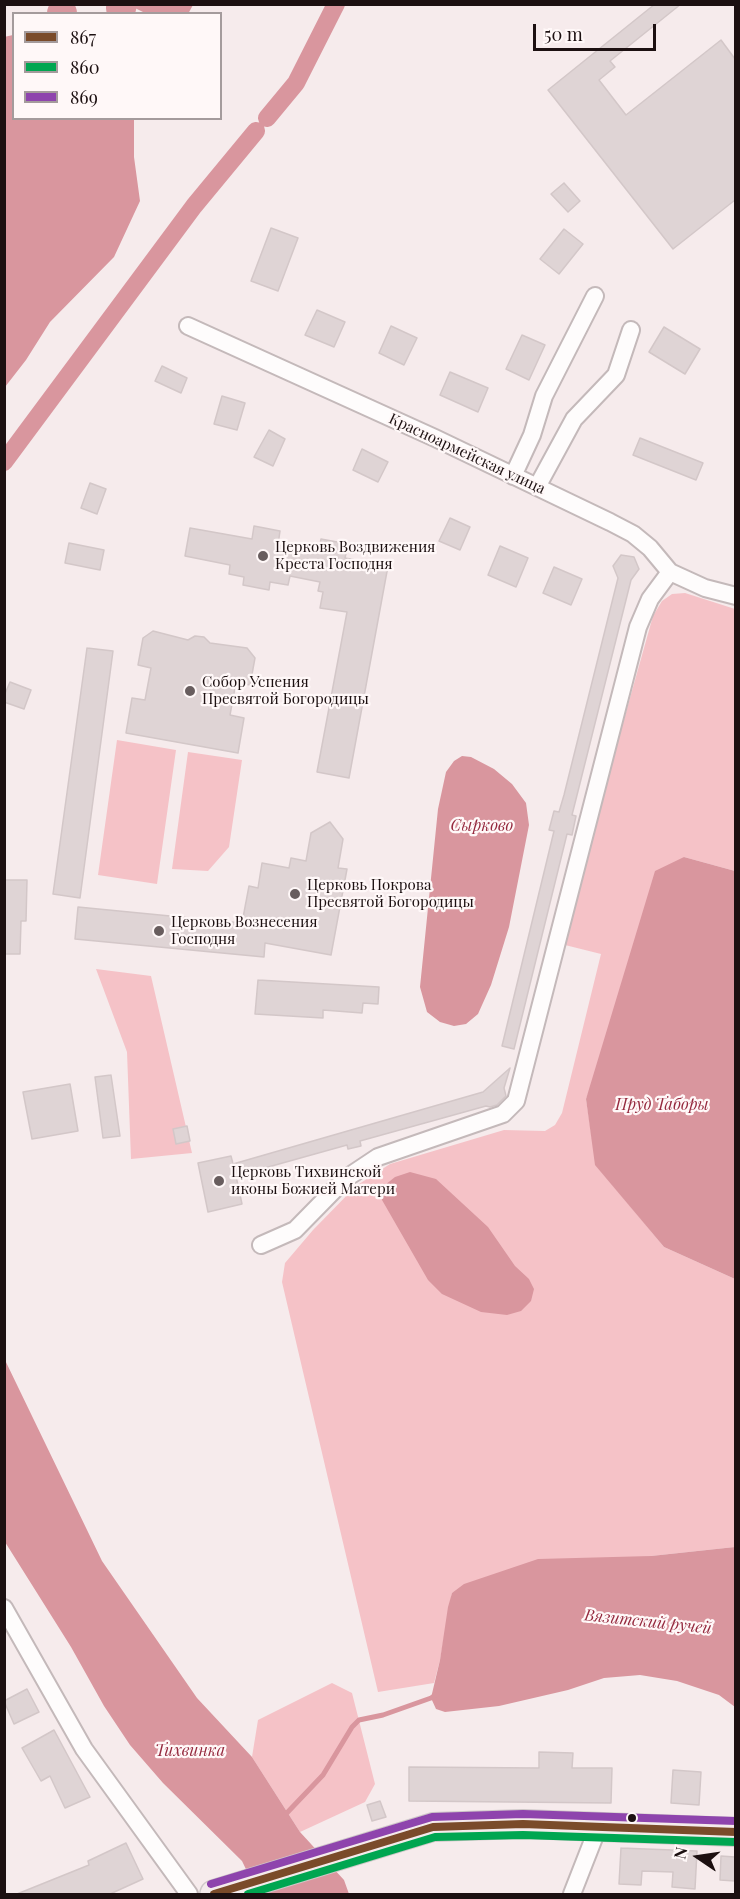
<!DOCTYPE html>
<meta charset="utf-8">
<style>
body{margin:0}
#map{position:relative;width:740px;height:1899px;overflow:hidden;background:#f6ebec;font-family:"Playfair Display",serif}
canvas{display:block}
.frame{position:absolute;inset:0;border:6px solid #1c1011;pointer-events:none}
.legend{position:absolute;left:12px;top:12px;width:210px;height:108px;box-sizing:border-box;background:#fff8f8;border:2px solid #a49b9c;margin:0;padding:8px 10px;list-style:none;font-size:18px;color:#1c1011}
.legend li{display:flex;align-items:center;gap:12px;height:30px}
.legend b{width:30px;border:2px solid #a49b9c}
.north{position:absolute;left:668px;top:1827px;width:60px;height:60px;-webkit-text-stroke:4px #fff8f8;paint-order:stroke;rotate:283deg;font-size:16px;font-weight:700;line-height:24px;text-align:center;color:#1c1011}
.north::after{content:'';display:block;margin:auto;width:21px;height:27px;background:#1c1011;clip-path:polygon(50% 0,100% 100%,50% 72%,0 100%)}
.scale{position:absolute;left:533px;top:24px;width:123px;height:27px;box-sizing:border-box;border:3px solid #1c1011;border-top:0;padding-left:8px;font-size:18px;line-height:21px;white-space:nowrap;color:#1c1011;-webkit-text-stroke:4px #fff8f8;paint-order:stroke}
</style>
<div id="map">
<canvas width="740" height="1899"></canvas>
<div class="frame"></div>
<ul class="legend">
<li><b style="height:8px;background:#7a4b2a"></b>867</li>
<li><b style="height:8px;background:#00a651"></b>860</li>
<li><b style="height:8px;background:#8e44ad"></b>869</li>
</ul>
<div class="north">N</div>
<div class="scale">50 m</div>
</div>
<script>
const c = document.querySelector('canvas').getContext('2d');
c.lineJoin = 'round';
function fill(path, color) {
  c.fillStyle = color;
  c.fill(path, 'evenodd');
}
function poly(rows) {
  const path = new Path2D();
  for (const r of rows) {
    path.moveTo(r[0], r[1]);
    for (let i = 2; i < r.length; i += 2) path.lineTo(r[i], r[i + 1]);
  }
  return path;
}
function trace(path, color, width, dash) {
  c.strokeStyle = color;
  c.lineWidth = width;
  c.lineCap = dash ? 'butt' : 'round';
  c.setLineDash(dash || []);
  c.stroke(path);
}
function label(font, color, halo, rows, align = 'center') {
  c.font = font + ' "Playfair Display",serif';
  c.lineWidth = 4.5;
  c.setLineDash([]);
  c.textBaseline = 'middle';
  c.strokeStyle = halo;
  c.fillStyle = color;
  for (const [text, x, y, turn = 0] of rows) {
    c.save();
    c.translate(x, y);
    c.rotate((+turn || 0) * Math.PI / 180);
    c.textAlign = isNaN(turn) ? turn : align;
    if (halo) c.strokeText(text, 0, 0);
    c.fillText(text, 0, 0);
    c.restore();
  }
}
fill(poly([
 [685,593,735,609,735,871,684,857,586,1099,596,1165,664,1247,735,1279,735,1547,651,1556,452,1593,440,1660,434,1683,378,1692,282,1282,285,1263,313,1230,356,1186,390,1164,504,1130,545,1131,555,1125,562,1113,601,954,561,944,653,616,662,601,672,594],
 [117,740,176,750,157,884,98,875],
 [188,752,242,760,229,847,208,871,172,869],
 [96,969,151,976,192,1153,131,1159,127,1052],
 [332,1683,352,1693,375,1784,365,1802,300,1832,252,1757,258,1720]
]), '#f5c2c7');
fill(poly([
 [129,5,193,5,188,14,145,13],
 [13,35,14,118,134,119,134,157,140,201,114,257,50,322,26,360,5,387,4,37],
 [462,756,471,757,494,769,512,784,526,803,529,825,509,927,491,985,478,1014,466,1024,454,1026,440,1022,427,1012,420,987,438,809,446,772,454,761],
 [684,857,735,871,735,1279,664,1247,595,1165,586,1099,655,871],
 [410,1172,436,1179,488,1227,515,1266,529,1279,534,1289,531,1301,521,1311,507,1315,481,1312,442,1294,428,1280,382,1200,381,1192,385,1185,395,1177],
 [4,1358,102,1561,197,1698,252,1757,300,1832,344,1880,349,1894,258,1894,242,1861,163,1783,130,1745,104,1706,71,1647,5,1542],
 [735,1547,735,1707,719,1695,677,1681,640,1675,604,1678,568,1690,499,1706,445,1712,436,1709,431,1698,440,1660,448,1607,452,1593,464,1584,538,1559,651,1556]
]), '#d9969e');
trace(poly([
 [283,1817,323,1775,352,1727,359,1720,383,1715,431,1698,437,1694]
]), '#d9969e', 5);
trace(poly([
 [267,118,296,83,336,4],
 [4,462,194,206,256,131]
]), '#d9969e', 18);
trace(poly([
 [121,8,122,4],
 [62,14,62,13]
]), '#d9969e', 30);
const building = poly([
 [655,4,681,4,610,61,615,67,599,80,626,115,721,40,735,59,735,200,673,249,548,90,655,4],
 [564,183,580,201,568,212,551,194,564,183],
 [271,228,298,238,278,291,251,281,271,228],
 [564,229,583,244,559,274,540,259,564,229],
 [317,310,345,322,334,347,305,335,317,310],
 [391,326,417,338,404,365,379,353,391,326],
 [664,327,700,349,685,374,649,352,664,327],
 [522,335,545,345,529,380,506,369,522,335],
 [162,366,187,378,181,393,155,381,162,366],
 [450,372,488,388,478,412,440,395,450,372],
 [222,396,245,403,237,430,214,424,222,396],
 [269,430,285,439,273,466,254,457,269,430],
 [640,438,703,463,696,480,633,455,640,438],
 [362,449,388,462,378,482,353,470,362,449],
 [90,483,106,489,97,514,81,508,90,483],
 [450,518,470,527,460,550,439,541,450,518],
 [254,526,280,531,278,545,318,553,321,539,348,544,345,558,388,566,349,778,317,772,347,612,320,608,323,592,318,591,320,582,290,576,288,585,270,582,269,590,243,585,244,577,229,574,230,565,185,556,190,528,252,539,254,526],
 [69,543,104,550,100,570,65,563,69,543],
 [500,546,528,558,516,587,488,575,500,546],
 [621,555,634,557,639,569,631,580,572,815,576,816,572,835,567,834,514,1049,502,1046,554,831,549,830,554,811,559,812,564,795,618,578,613,566,621,555],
 [554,567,582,579,571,605,543,593,554,567],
 [153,631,188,640,195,636,204,637,210,643,247,648,255,658,250,685,236,682,230,715,244,718,238,753,126,733,132,698,145,700,151,668,138,665,143,638,153,631],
 [87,648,113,651,80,898,53,894,87,648],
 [10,682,31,690,24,709,4,702,4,696,10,682],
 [330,822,343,839,338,868,347,869,331,955,265,943,264,957,75,939,78,907,242,923,249,886,258,888,262,863,289,868,291,858,306,861,311,833,330,822],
 [4,880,27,880,26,921,21,921,20,954,4,954,4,880],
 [258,980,379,987,378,1004,363,1003,362,1013,323,1010,323,1018,255,1014,258,980],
 [510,1068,504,1088,506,1096,497,1105,490,1107,486,1106,360,1141,361,1146,348,1149,347,1145,236,1176,242,1204,208,1212,198,1163,231,1156,233,1164,483,1092,510,1068],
 [111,1075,120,1136,103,1138,95,1077,111,1075],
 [70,1084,78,1131,32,1139,23,1092,70,1084],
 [187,1126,190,1141,176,1144,173,1129,187,1126],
 [27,1689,39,1712,14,1724,4,1701,27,1689],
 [54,1730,90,1797,65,1808,50,1776,41,1781,22,1748,54,1730],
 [539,1752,573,1753,572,1768,612,1768,611,1803,409,1801,409,1767,539,1768,539,1752],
 [673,1770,701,1772,699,1805,671,1803,673,1770],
 [380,1801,386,1817,372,1821,367,1805,380,1801],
 [126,1843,143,1879,110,1894,17,1894,89,1865,88,1861,126,1843],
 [621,1848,697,1851,695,1889,672,1887,673,1872,642,1871,641,1885,619,1884,621,1848],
 [721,1856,735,1857,735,1881,720,1880,721,1856]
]);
fill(building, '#dfd4d5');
trace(building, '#d3c7c8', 1.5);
const minor = poly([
 [188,326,435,438,610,522,633,534,650,548,670,572,705,588,736,596],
 [513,476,532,435,544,396,595,296],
 [537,487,574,419,616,375,631,330],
 [261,1245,295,1230,345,1179,378,1157,503,1114,516,1101,638,627,650,599,670,572],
 [4,1608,84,1749,189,1894],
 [572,1894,599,1825]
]);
const primary = poly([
 [214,1894,433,1827,523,1824,736,1832]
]);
trace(minor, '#c4b9ba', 20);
trace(primary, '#cec8c8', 30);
trace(minor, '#fefcfc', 16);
trace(primary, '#f4ebec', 27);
trace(poly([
 [214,1894,433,1827,523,1824,736,1832]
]), '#7a4b2a', 8);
trace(poly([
 [248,1894,435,1837,523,1835,736,1842]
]), '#00a651', 8);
trace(poly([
 [211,1884,432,1817,523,1814,736,1821]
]), '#8e44ad', 8);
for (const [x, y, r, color] of [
 [263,556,6,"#685d5e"],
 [190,691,6,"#685d5e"],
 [295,894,6,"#685d5e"],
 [159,931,6,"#685d5e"],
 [219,1181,6,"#685d5e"],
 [632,1818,5,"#1c1011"]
]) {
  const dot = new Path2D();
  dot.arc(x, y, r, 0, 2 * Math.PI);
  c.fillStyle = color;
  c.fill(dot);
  trace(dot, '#fff8f8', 2);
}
label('15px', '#1c1011', '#fff8f8', [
 ["Красноармейская улица",467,454,25]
]);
label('15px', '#1c1011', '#fff8f8', [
 ["Церковь Воздвижения",275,547],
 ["Креста Господня",275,564],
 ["Собор Успения",202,682],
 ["Пресвятой Богородицы",202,699],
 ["Церковь Покрова",307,885],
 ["Пресвятой Богородицы",307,902],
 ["Церковь Вознесения",171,922],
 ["Господня",171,939],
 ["Церковь Тихвинской",231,1172],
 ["иконы Божией Матери",231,1189]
], 'left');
label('italic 16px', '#95293e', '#fff8f8', [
 ["Сырково",482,826],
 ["Пруд Таборы",662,1105],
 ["Вязитский ручей",648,1622,6],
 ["Тихвинка",190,1751]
]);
</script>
